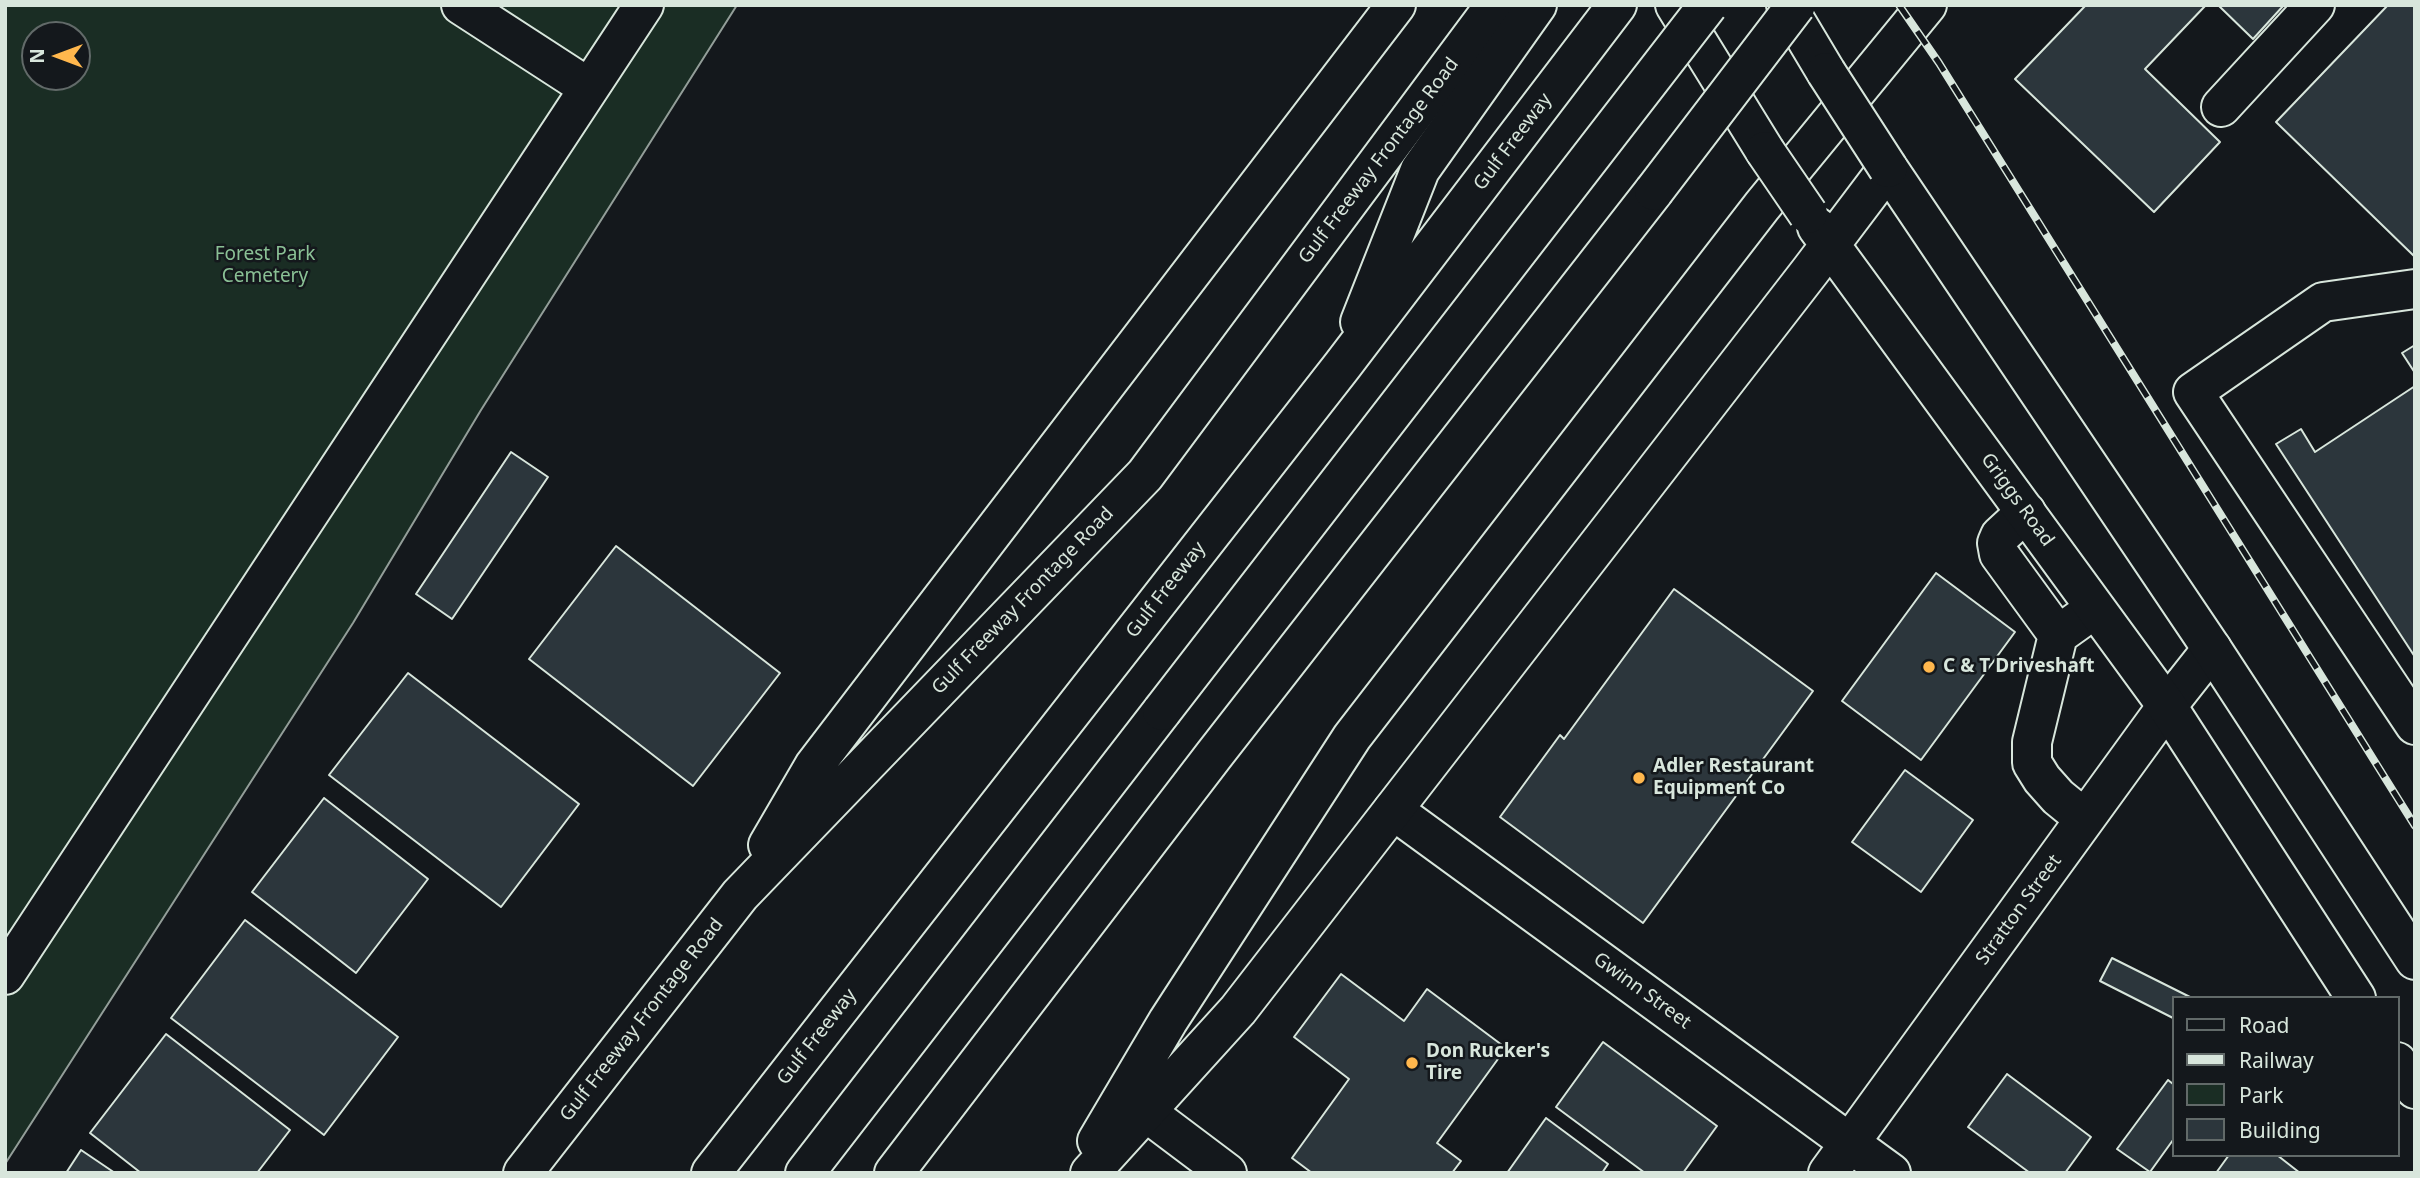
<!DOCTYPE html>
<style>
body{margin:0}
#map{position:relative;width:2420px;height:1178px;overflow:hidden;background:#14181c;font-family:"Noto Sans",sans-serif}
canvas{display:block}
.frame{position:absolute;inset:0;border:7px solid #d8e6dc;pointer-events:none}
.legend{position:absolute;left:2172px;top:996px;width:228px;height:161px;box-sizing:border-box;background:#14181c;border:2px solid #626a69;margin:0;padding:9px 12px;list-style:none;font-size:21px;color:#d8e6dc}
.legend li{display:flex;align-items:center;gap:14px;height:35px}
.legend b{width:35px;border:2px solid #626a69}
.north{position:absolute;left:21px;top:21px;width:70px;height:70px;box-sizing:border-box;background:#14181c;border:2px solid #626a69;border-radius:50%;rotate:270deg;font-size:19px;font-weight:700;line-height:28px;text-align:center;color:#d8e6dc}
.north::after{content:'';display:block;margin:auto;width:24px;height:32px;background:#ffb74d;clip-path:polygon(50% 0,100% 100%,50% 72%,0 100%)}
</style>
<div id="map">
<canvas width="2420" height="1178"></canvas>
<div class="frame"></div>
<ul class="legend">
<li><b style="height:9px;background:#14181c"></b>Road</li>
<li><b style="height:9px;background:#d8e6dc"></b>Railway</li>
<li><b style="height:19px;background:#1a2d24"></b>Park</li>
<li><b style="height:19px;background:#2c363c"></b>Building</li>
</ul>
<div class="north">N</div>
</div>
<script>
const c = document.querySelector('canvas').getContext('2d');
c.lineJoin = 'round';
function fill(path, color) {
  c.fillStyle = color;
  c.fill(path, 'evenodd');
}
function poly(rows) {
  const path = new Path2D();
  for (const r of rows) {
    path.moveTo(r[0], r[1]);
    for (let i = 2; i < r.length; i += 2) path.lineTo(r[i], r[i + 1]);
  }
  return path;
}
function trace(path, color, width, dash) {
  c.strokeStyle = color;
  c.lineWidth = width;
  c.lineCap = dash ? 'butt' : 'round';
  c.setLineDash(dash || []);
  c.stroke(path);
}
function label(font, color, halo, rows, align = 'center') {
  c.font = font + ' "Noto Sans",sans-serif';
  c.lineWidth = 5;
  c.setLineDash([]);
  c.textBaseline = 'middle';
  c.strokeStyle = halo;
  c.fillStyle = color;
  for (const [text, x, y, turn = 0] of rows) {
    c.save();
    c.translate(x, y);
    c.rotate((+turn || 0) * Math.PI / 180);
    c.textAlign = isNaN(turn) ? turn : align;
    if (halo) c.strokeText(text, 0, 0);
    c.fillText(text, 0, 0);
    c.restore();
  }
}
const green = poly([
 [5,5,737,5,481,410,353,623,5,1164,5,5],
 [35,35,77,35,77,77,35,77,35,35]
]);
fill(green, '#1a2d24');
trace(green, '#939e99', 2);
const building = poly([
 [2086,5,2206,5,2145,69,2220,142,2154,212,2015,79,2086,5],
 [2218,5,2284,5,2253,39,2218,5],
 [2388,5,2415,5,2415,257,2276,122,2388,5],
 [2415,345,2415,373,2402,353,2415,345],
 [2415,386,2415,657,2276,444,2301,429,2315,452,2415,386],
 [511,452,548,477,452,619,416,594,511,452],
 [616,546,780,673,693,786,529,659,616,546],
 [1936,573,2015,632,1921,760,1842,701,1936,573],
 [1674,589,1813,691,1643,923,1500,817,1560,735,1564,739,1674,589],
 [408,673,579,804,501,907,329,775,408,673],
 [1905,770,1973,820,1921,892,1852,842,1905,770],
 [324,798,428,879,356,973,252,892,324,798],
 [245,920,398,1037,324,1135,171,1018,245,920],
 [2112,958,2192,998,2173,998,2173,1018,2100,981,2112,958],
 [1341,974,1404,1021,1427,989,1506,1048,1437,1143,1461,1161,1452,1173,1312,1173,1292,1158,1349,1079,1294,1037,1341,974],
 [166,1034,290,1130,257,1173,141,1173,90,1133,166,1034],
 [1603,1042,1717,1126,1683,1173,1645,1173,1556,1107,1603,1042],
 [2007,1074,2091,1137,2065,1173,2030,1173,1968,1127,2007,1074],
 [2168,1080,2173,1084,2173,1140,2150,1172,2117,1149,2168,1080],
 [1546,1118,1608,1164,1602,1173,1507,1173,1546,1118],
 [81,1150,115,1173,66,1173,81,1150],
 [2229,1155,2277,1155,2300,1173,2216,1173,2229,1155]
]);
fill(building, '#2c363c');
trace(building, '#d8e6dc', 2);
const minor = poly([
 [461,5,589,88],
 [2221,107,2315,5],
 [2415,289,2323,302,2193,392,2415,725],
 [2026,512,2000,536,1997,543,1999,554,2058,635,2079,620],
 [2058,635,2032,742,2032,763,2042,779,2058,797,2085,819],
 [1393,810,1891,1173],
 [5,975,644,5],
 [1146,1112,1227,1173],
 [1828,1173,2167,706,2212,649]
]);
const major = poly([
 [1675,5,1765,151],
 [1786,5,1826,72],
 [1817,227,2167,706,2356,998],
 [768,845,814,766,1396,5],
 [2397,1062,2415,1089],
 [1097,1141,1168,1021,1352,737,1762,206,1927,5],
 [523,1173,740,895,1145,475,1495,5],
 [1090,1173,1238,1010,1811,270,1888,168,2212,649,2415,960]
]);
const highway = poly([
 [1360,322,1420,170,1537,5],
 [711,1173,1342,366,1617,5],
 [805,1173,1162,711],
 [894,1173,1214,755,1654,191]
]);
trace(minor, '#d8e6dc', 42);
trace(major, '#d8e6dc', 42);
trace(highway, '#d8e6dc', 42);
trace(minor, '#14181c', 38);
trace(major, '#14181c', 38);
trace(highway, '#14181c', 38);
const rail = poly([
 [1899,5,1939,63,2415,826]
]);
trace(rail, '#d8e6dc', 8);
trace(rail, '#14181c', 5, [16]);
const majorBridge = poly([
 [1826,72,1888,168],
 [1765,151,1808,214]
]);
const highwayBridge = poly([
 [1654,191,1796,5],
 [1162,711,1708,5]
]);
trace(majorBridge, '#d8e6dc', 42, []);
trace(highwayBridge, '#d8e6dc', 42, []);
trace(majorBridge, '#14181c', 38);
trace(highwayBridge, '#14181c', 38);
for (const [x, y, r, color] of [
 [1929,667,7,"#ffb74d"],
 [1639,778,7,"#ffb74d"],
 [1412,1063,7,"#ffb74d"]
]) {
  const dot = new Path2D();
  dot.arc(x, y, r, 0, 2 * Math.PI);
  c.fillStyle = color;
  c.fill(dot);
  trace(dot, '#14181c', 2.5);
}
label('19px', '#d8e6dc', '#14181c', [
 ["Gulf Freeway",1513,142,-53],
 ["Gulf Freeway Frontage Road",1379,161,-53],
 ["Griggs Road",2017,500,54],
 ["Gulf Freeway",1166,590,-52],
 ["Gulf Freeway Frontage Road",1023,601,-46],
 ["Stratton Street",2019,910,-54],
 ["Gwinn Street",1642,991,36],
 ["Gulf Freeway Frontage Road",642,1020,-52],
 ["Gulf Freeway",817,1037,-52]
]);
label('19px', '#8ac095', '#14181c', [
 ["Forest Park",265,255],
 ["Cemetery",265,277]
]);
label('bold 19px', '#d8e6dc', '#14181c', [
 ["C & T Driveshaft",1943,667],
 ["Adler Restaurant",1653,767],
 ["Equipment Co",1653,789],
 ["Don Rucker's",1426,1052],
 ["Tire",1426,1074]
], 'left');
</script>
